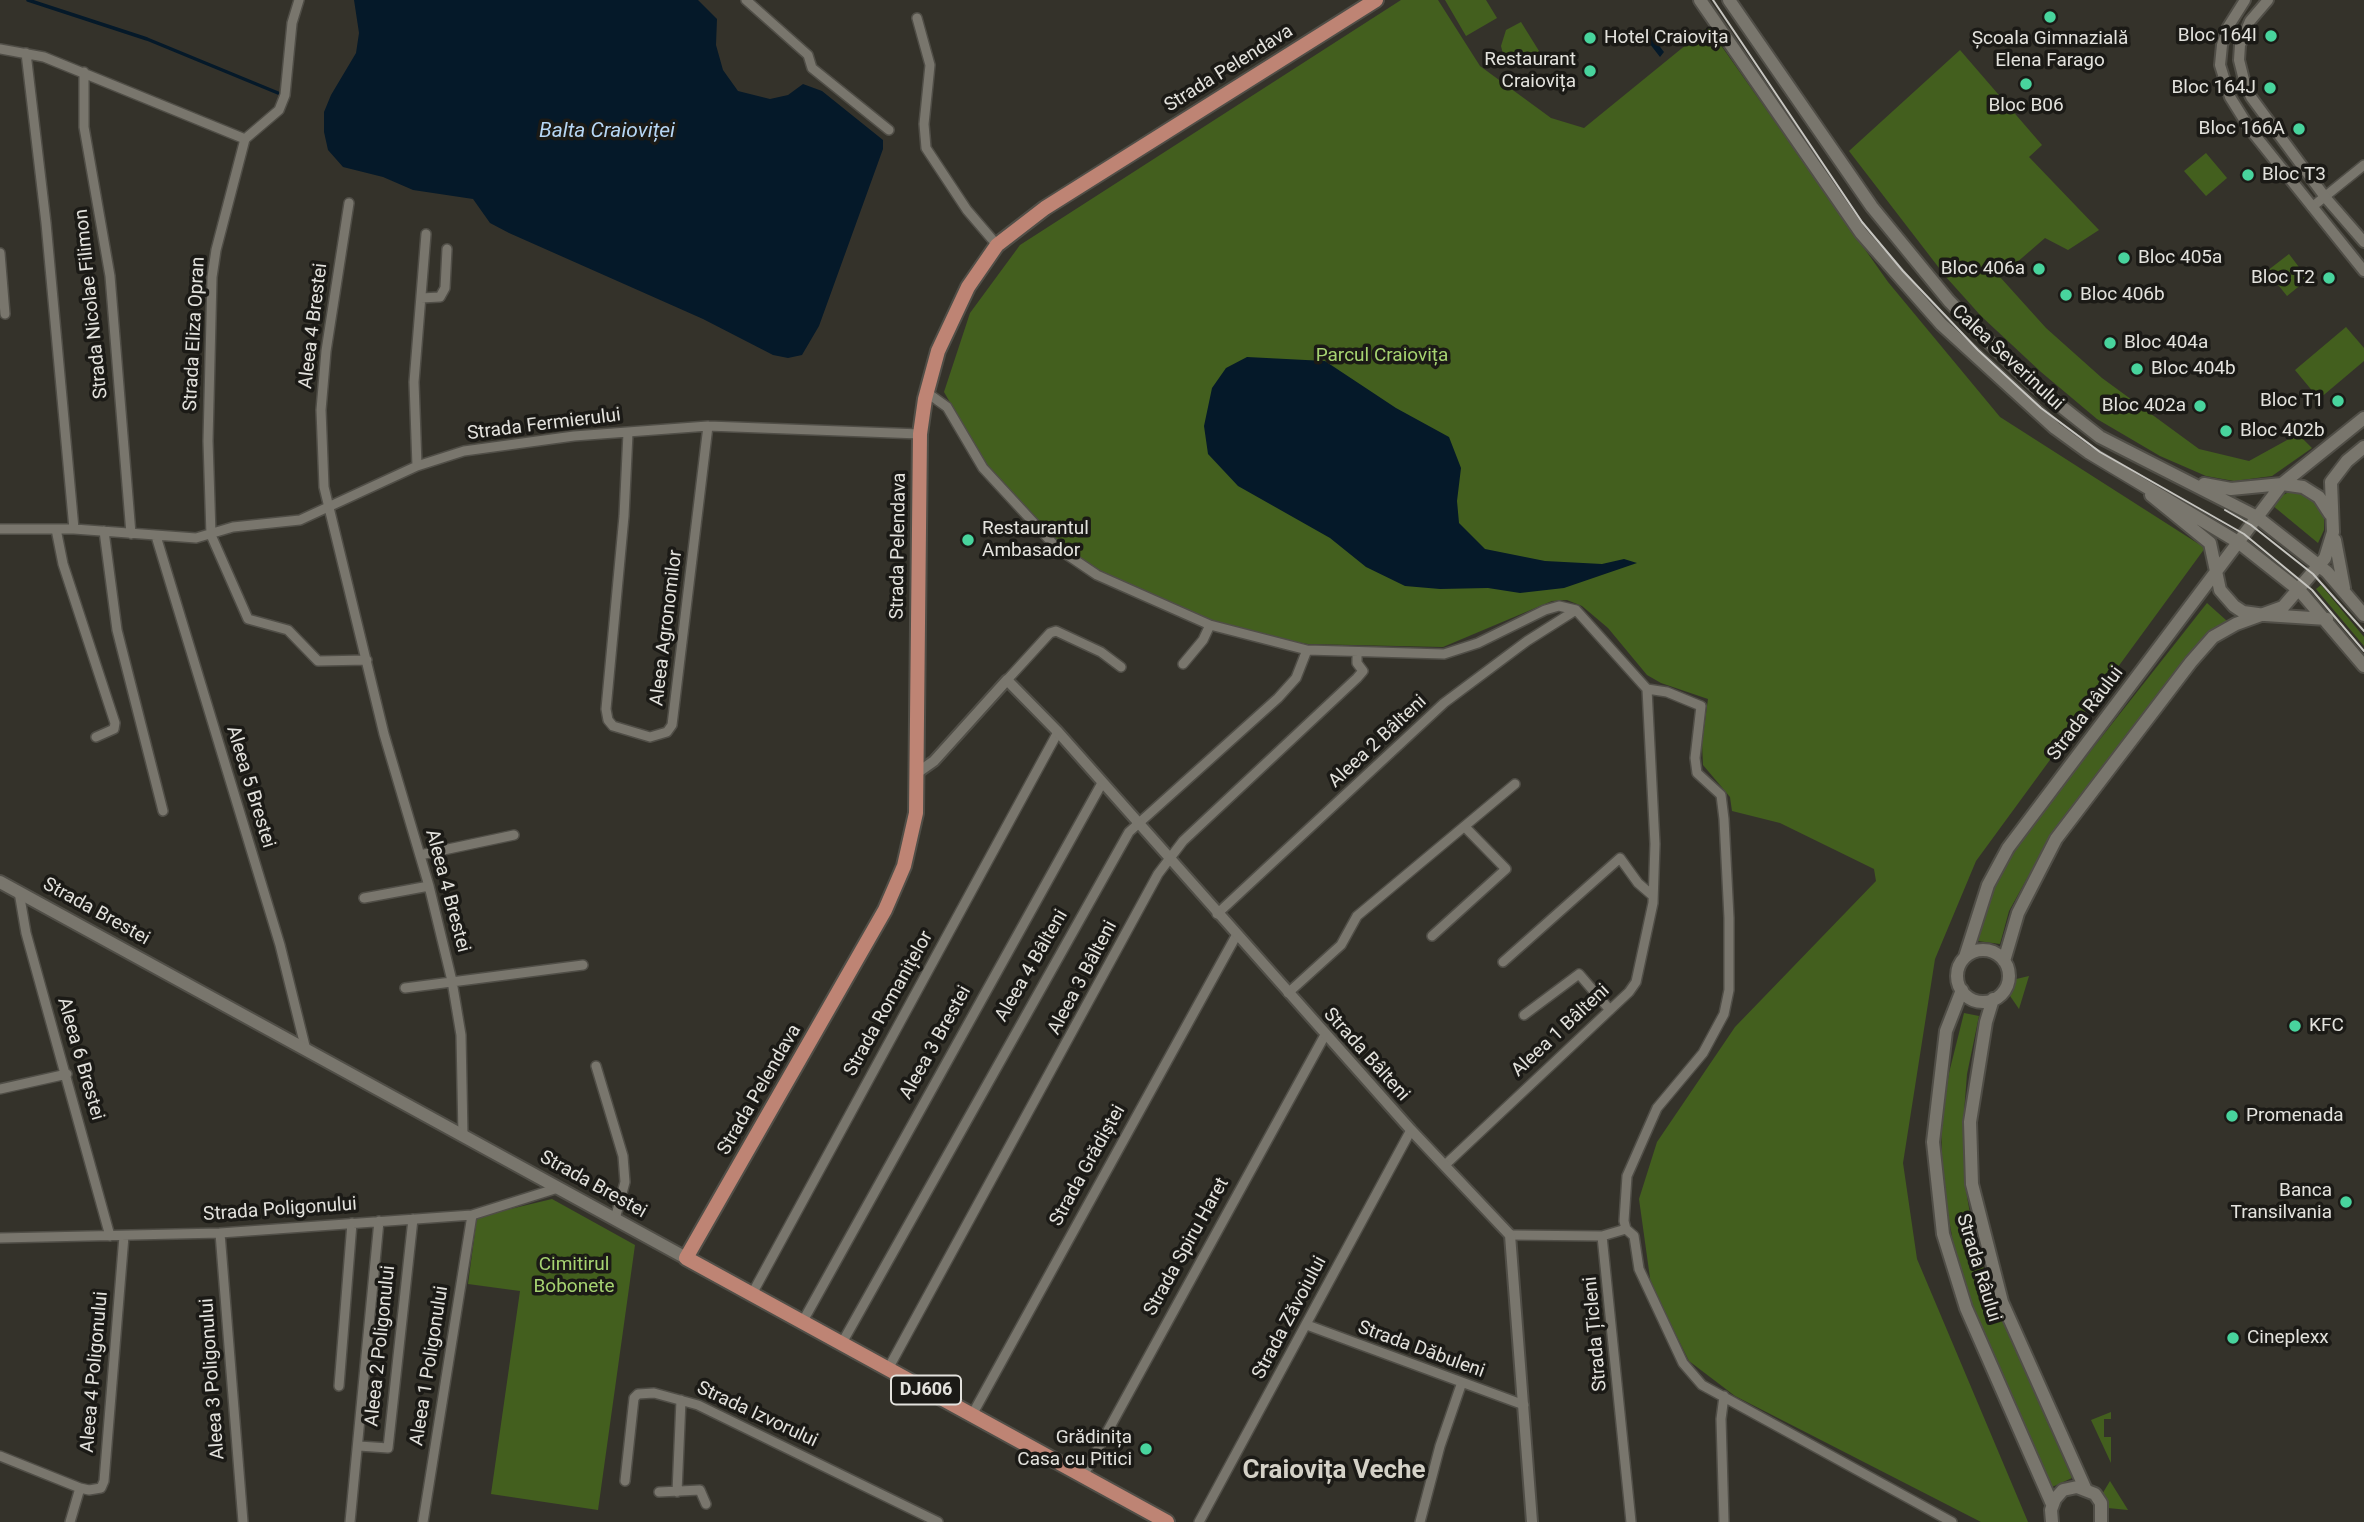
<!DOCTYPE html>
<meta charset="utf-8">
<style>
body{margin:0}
canvas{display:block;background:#34322a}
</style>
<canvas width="2364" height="1522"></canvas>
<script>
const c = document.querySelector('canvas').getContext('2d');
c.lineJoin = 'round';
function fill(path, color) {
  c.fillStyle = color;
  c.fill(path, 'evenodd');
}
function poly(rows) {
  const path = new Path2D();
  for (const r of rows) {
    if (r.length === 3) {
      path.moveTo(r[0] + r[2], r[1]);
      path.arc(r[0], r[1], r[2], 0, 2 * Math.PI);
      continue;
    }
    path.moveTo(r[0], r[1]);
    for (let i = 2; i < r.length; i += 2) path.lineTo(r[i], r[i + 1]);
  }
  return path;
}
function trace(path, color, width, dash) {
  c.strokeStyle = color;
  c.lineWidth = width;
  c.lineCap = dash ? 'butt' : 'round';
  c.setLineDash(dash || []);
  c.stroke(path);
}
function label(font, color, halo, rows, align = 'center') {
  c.font = font + ' Roboto,sans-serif';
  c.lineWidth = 7;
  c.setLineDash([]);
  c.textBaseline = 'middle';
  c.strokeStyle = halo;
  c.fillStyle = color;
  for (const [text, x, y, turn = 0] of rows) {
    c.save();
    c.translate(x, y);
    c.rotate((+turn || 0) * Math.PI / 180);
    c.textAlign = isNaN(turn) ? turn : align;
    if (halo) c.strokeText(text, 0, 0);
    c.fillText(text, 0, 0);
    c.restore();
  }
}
fill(poly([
 [1401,0,1438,0,1480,66,1551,118,1584,128,1708,27,1888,282,2000,417,2205,548,1976,861,1935,959,1903,1163,1917,1259,2028,1522,1981,1522,1735,1396,1689,1361,1651,1285,1639,1199,1657,1142,1735,1027,1876,881,1874,869,1780,823,1732,811,1730,797,1703,765,1702,743,1708,699,1661,683,1647,675,1608,628,1582,606,1567,600,1552,601,1443,647,1308,644,1263,636,1214,621,1179,608,1099,570,1060,545,985,463,944,392,970,313,1020,245],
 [1445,0,1486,0,1497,18,1466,36],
 [1521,22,1539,51,1531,57,1528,64,1511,61,1503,54,1501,46,1506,30],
 [1960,50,2042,145,2029,157,2099,230,2068,250,2045,238,2000,277,2046,328,2102,378,2199,449,2249,461,2298,434,2312,448,2272,476,2234,481,2206,476,2160,456,2097,419,2041,372,1981,316,1946,277,1849,151],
 [2206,153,2227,178,2206,196,2184,171],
 [2289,254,2308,279,2287,296,2267,271],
 [2346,327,2364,348,2364,361,2319,399,2295,370],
 [2289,492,2311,496,2324,514,2324,530,2318,543,2272,505,2279,497],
 [2321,585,2364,637,2364,646,2316,589],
 [2207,603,2227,621,2209,633,2050,837,2009,911,2000,944,1978,941,1997,879,2030,828],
 [2029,976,2019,1009,2008,993,2012,980],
 [1964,1013,1979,1016,1967,1074,1963,1125,1965,1185,1975,1242,1996,1306,2072,1478,2050,1488,1973,1309,1953,1242,1943,1185,1941,1123,1949,1073],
 [552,1199,635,1245,598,1510,491,1494,520,1291,468,1284,477,1217],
 [2111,1412,2111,1419,2104,1419,2104,1437,2111,1437,2111,1463,2091,1420],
 [2110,1481,2128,1510,2108,1508,2101,1496]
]), '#435f1e');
fill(poly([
 [354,0,698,0,717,19,716,45,723,70,738,91,770,99,788,95,803,84,822,91,883,140,883,149,819,326,802,355,788,358,773,355,703,319,509,233,490,223,473,199,413,190,383,177,343,167,328,150,324,132,324,112,331,95,356,53,359,33],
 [1650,34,1664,52,1660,57,1646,39],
 [1247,357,1325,361,1396,408,1449,437,1461,468,1457,501,1459,523,1485,549,1545,561,1602,564,1624,559,1637,563,1564,588,1520,593,1488,588,1440,589,1405,586,1366,567,1330,538,1238,486,1208,454,1204,426,1212,388,1226,368]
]), '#051929');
trace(poly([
 [28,0,147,39,278,93]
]), '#051929', 3.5);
const minor = poly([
 [299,0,292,23,285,95,279,110,245,139,216,250,212,277,208,441,211,535,248,619,288,630,318,661,367,660],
 [746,0,808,55,812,68,889,130],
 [917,18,930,65,924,124,926,148,967,210,997,245],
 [0,49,44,57,245,139],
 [26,53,46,223,74,529],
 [84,72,84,127,110,276,131,534],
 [349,203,326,351,321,410,324,487,384,734,429,886,452,981,461,1035,463,1136],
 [2312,207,2364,165],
 [0,253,5,314],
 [421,298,440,297,445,288,447,249],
 [926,392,947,407,983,468,1057,548,1097,575,1210,625,1307,650,1444,654,1478,643,1545,610,1559,606,1576,610],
 [628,433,624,516,606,709,608,720,613,726,650,737,667,732,672,725,708,426],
 [417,466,414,382,426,234],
 [0,529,74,529,196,538,233,527,300,520,417,466,464,451,574,436,708,426,920,434],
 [56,529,63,564,115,723,114,729,96,737],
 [104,531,117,630,163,811],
 [156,536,280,945,306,1050],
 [1183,664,1203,640,1210,625],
 [1007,680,1050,633,1056,631,1101,652,1121,667],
 [1647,689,1667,692,1701,706,1695,758,1697,773,1721,795,1724,819,1729,918,1729,990,1724,1014,1703,1053,1657,1108,1627,1176,1624,1221,1626,1229,1634,1236,1639,1269,1683,1363,1702,1385,1952,1522],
 [420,855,514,835],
 [19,892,26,933,110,1236],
 [364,898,429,886],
 [1217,914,1444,703,1527,641,1576,610],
 [1432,936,1506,869,1465,827],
 [1503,962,1620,858,1638,883,1653,896],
 [405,988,583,965],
 [1288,993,1341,945,1357,916,1515,784],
 [1524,1015,1579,974,1610,1010],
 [596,1066,623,1156,625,1182,615,1219],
 [0,1089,67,1074],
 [1445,1165,1629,992,1636,982,1653,903,1655,844,1647,689,1576,610],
 [220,1233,243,1522],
 [1510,1235,1602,1236,1626,1229],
 [1602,1236,1631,1522],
 [0,1238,220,1233,472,1215,558,1188],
 [752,1294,1058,732],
 [803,1321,1102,783],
 [1307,1325,1524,1405],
 [842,1343,1129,832,1278,698,1296,678,1307,650],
 [888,1369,1158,874,1183,841,1357,678,1363,671,1357,663,1357,653],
 [339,1386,352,1223],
 [972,1415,1236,936],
 [359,1446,388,1448,413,1219],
 [0,1456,80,1488,89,1490,101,1488,104,1481,124,1236],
 [1083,1476,1325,1035],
 [625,1481,634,1398,638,1394,654,1393,698,1405,938,1522],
 [659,1492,700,1490,706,1504],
 [677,1492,681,1400],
 [70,1522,80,1488],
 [350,1522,379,1221],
 [423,1522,472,1215],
 [1199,1522,1411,1130],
 [1420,1522,1440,1446,1461,1385],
 [1724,1522,1721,1419,1724,1396]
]);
const tertiary = poly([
 [2245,0,2228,27,2222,45,2220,65,2230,97,2250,129,2364,271],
 [2268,0,2250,21,2240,45,2239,60,2245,84,2251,97,2325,197,2364,242],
 [917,773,934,761,1007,680,1058,732,1411,1130,1510,1235,1532,1522]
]);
const secondary = poly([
 [1700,0,1861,233,1941,324,2055,428,2088,452,2238,542,2300,591,2364,666],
 [1729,0,1872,207,1949,301,1990,343,2034,385,2100,437,2257,517,2327,572,2364,615],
 [2204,484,2231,489,2282,484,2303,487,2319,497,2330,514],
 [2151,495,2210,543,2220,590,2234,606,2243,612,2265,615,2327,619],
 [2335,540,2344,588],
 [0,882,686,1258],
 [1983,976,26],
 [1965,957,1988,885,2008,848,2282,484,2364,418],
 [2004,961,2018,913,2056,839,2191,662,2213,637,2236,624,2283,607,2325,558,2333,532,2331,482,2347,461,2364,447],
 [1962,990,1946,1031,1933,1142,1943,1234,1966,1308,2052,1504],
 [1993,999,1986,1022,1970,1122,1972,1184,2002,1302,2085,1488],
 [2052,1522,2051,1510,2055,1499,2063,1490,2077,1487,2095,1494,2101,1503,2101,1522]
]);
const primary = poly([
 [1167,1522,686,1258,885,910,904,866,916,813,920,434,925,399,938,351,968,287,997,245,1045,208,1376,0]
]);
trace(minor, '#504e47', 12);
trace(tertiary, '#504e47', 14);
trace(secondary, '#504e47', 16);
trace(primary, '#504e47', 18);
trace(minor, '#79766d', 9);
trace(tertiary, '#79766d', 10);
trace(secondary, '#79766d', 12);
trace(primary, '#be8474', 14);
trace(poly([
 [1713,0,1862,222,1903,271,1978,350,2041,408,2100,452,2244,534,2312,590,2364,651],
 [2225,510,2251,525,2313,574,2364,631]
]), '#c6c5c0', 2);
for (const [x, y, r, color] of [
 [2050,17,7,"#48d49d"],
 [2271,36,7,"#48d49d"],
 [1590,38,7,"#48d49d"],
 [1590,71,7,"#48d49d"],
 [2026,84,7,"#48d49d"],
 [2270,88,7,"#48d49d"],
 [2299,129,7,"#48d49d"],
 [2248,175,7,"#48d49d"],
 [2124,258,7,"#48d49d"],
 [2039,269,7,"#48d49d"],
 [2329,278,7,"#48d49d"],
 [2066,295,7,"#48d49d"],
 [2110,343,7,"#48d49d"],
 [2137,369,7,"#48d49d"],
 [2338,401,7,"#48d49d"],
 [2200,406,7,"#48d49d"],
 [2226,431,7,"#48d49d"],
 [968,540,7,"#48d49d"],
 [2295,1026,7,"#48d49d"],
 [2232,1116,7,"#48d49d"],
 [2346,1202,7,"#48d49d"],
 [2233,1338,7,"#48d49d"],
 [1146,1449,7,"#48d49d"]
]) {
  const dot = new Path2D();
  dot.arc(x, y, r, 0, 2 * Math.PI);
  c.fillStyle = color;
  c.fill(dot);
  trace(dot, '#1b1a16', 2.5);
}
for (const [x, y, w] of [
 [926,1390,70]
]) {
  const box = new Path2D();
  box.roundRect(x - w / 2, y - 14.5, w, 29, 5);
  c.fillStyle = '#1b1a16';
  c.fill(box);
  trace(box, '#e3e2dd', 2);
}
label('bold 18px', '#e3e2dd', null, [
 ["DJ606",926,1390]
]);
label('19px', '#e3e2dd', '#1b1a16', [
 ["Bloc 164I",2257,36,"right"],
 ["Hotel Craiovița",1604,38],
 ["Școala Gimnazială",2050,39,"center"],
 ["Elena Farago",2050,61,"center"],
 ["Restaurant",1576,60,"right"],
 ["Craiovița",1576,82,"right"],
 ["Bloc 164J",2256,88,"right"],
 ["Bloc B06",2026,106,"center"],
 ["Bloc 166A",2285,129,"right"],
 ["Bloc T3",2262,175],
 ["Bloc 405a",2138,258],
 ["Bloc 406a",2025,269,"right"],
 ["Bloc T2",2315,278,"right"],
 ["Bloc 406b",2080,295],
 ["Bloc 404a",2124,343],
 ["Bloc 404b",2151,369],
 ["Bloc T1",2324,401,"right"],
 ["Bloc 402a",2186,406,"right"],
 ["Bloc 402b",2240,431],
 ["Restaurantul",982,529],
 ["Ambasador",982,551],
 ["KFC",2309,1026],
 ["Promenada",2246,1116],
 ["Banca",2332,1191,"right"],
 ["Transilvania",2332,1213,"right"],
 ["Cineplexx",2247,1338],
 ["Grădinița",1132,1438,"right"],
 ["Casa cu Pitici",1132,1460,"right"]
], 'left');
label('19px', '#e3e2dd', '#1b1a16', [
 ["Strada Pelendava",1229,69,-32],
 ["Strada Nicolae Filimon",92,304,-96],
 ["Aleea 4 Brestei",314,326,-83],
 ["Strada Eliza Opran",195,334,-87],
 ["Calea Severinului",2007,358,43],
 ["Strada Fermierului",544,425,-7],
 ["Strada Pelendava",899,546,-89],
 ["Aleea Agronomilor",667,628,-83],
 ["Strada Râului",2086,714,-53],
 ["Aleea 2 Bâlteni",1378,742,-43],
 ["Aleea 5 Brestei",250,787,73],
 ["Aleea 4 Brestei",447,891,75],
 ["Strada Brestei",96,912,29],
 ["Aleea 4 Bâlteni",1032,966,-60],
 ["Aleea 3 Bâlteni",1083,978,-62],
 ["Strada Romanițelor",889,1004,-61],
 ["Aleea 1 Bâlteni",1561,1031,-43],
 ["Aleea 3 Brestei",936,1043,-61],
 ["Strada Bâlteni",1366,1055,48],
 ["Aleea 6 Brestei",80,1059,74],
 ["Strada Pelendava",760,1090,-60],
 ["Strada Grădiștei",1088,1166,-61],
 ["Strada Brestei",593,1185,29],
 ["Strada Poligonului",280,1210,-4],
 ["Strada Spiru Haret",1187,1247,-61],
 ["Strada Râului",1978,1268,73],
 ["Strada Zăvoiului",1290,1318,-62],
 ["Strada Țicleni",1596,1334,-95],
 ["Aleea 2 Poligonului",381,1346,-84],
 ["Strada Dăbuleni",1421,1350,20],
 ["Aleea 1 Poligonului",430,1366,-81],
 ["Aleea 4 Poligonului",95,1372,-85],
 ["Aleea 3 Poligonului",213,1379,-94],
 ["Strada Izvorului",757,1415,25]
]);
label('19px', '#a6d371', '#1b1a16', [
 ["Parcul Craiovița",1382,356],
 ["Cimitirul",574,1265],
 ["Bobonete",574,1287]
]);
label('italic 21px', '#b6d6f4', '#1b1a16', [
 ["Balta Craioviței",607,132]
]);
label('bold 26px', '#d4d1c7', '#1b1a16', [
 ["Craiovița Veche",1334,1471]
]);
</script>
